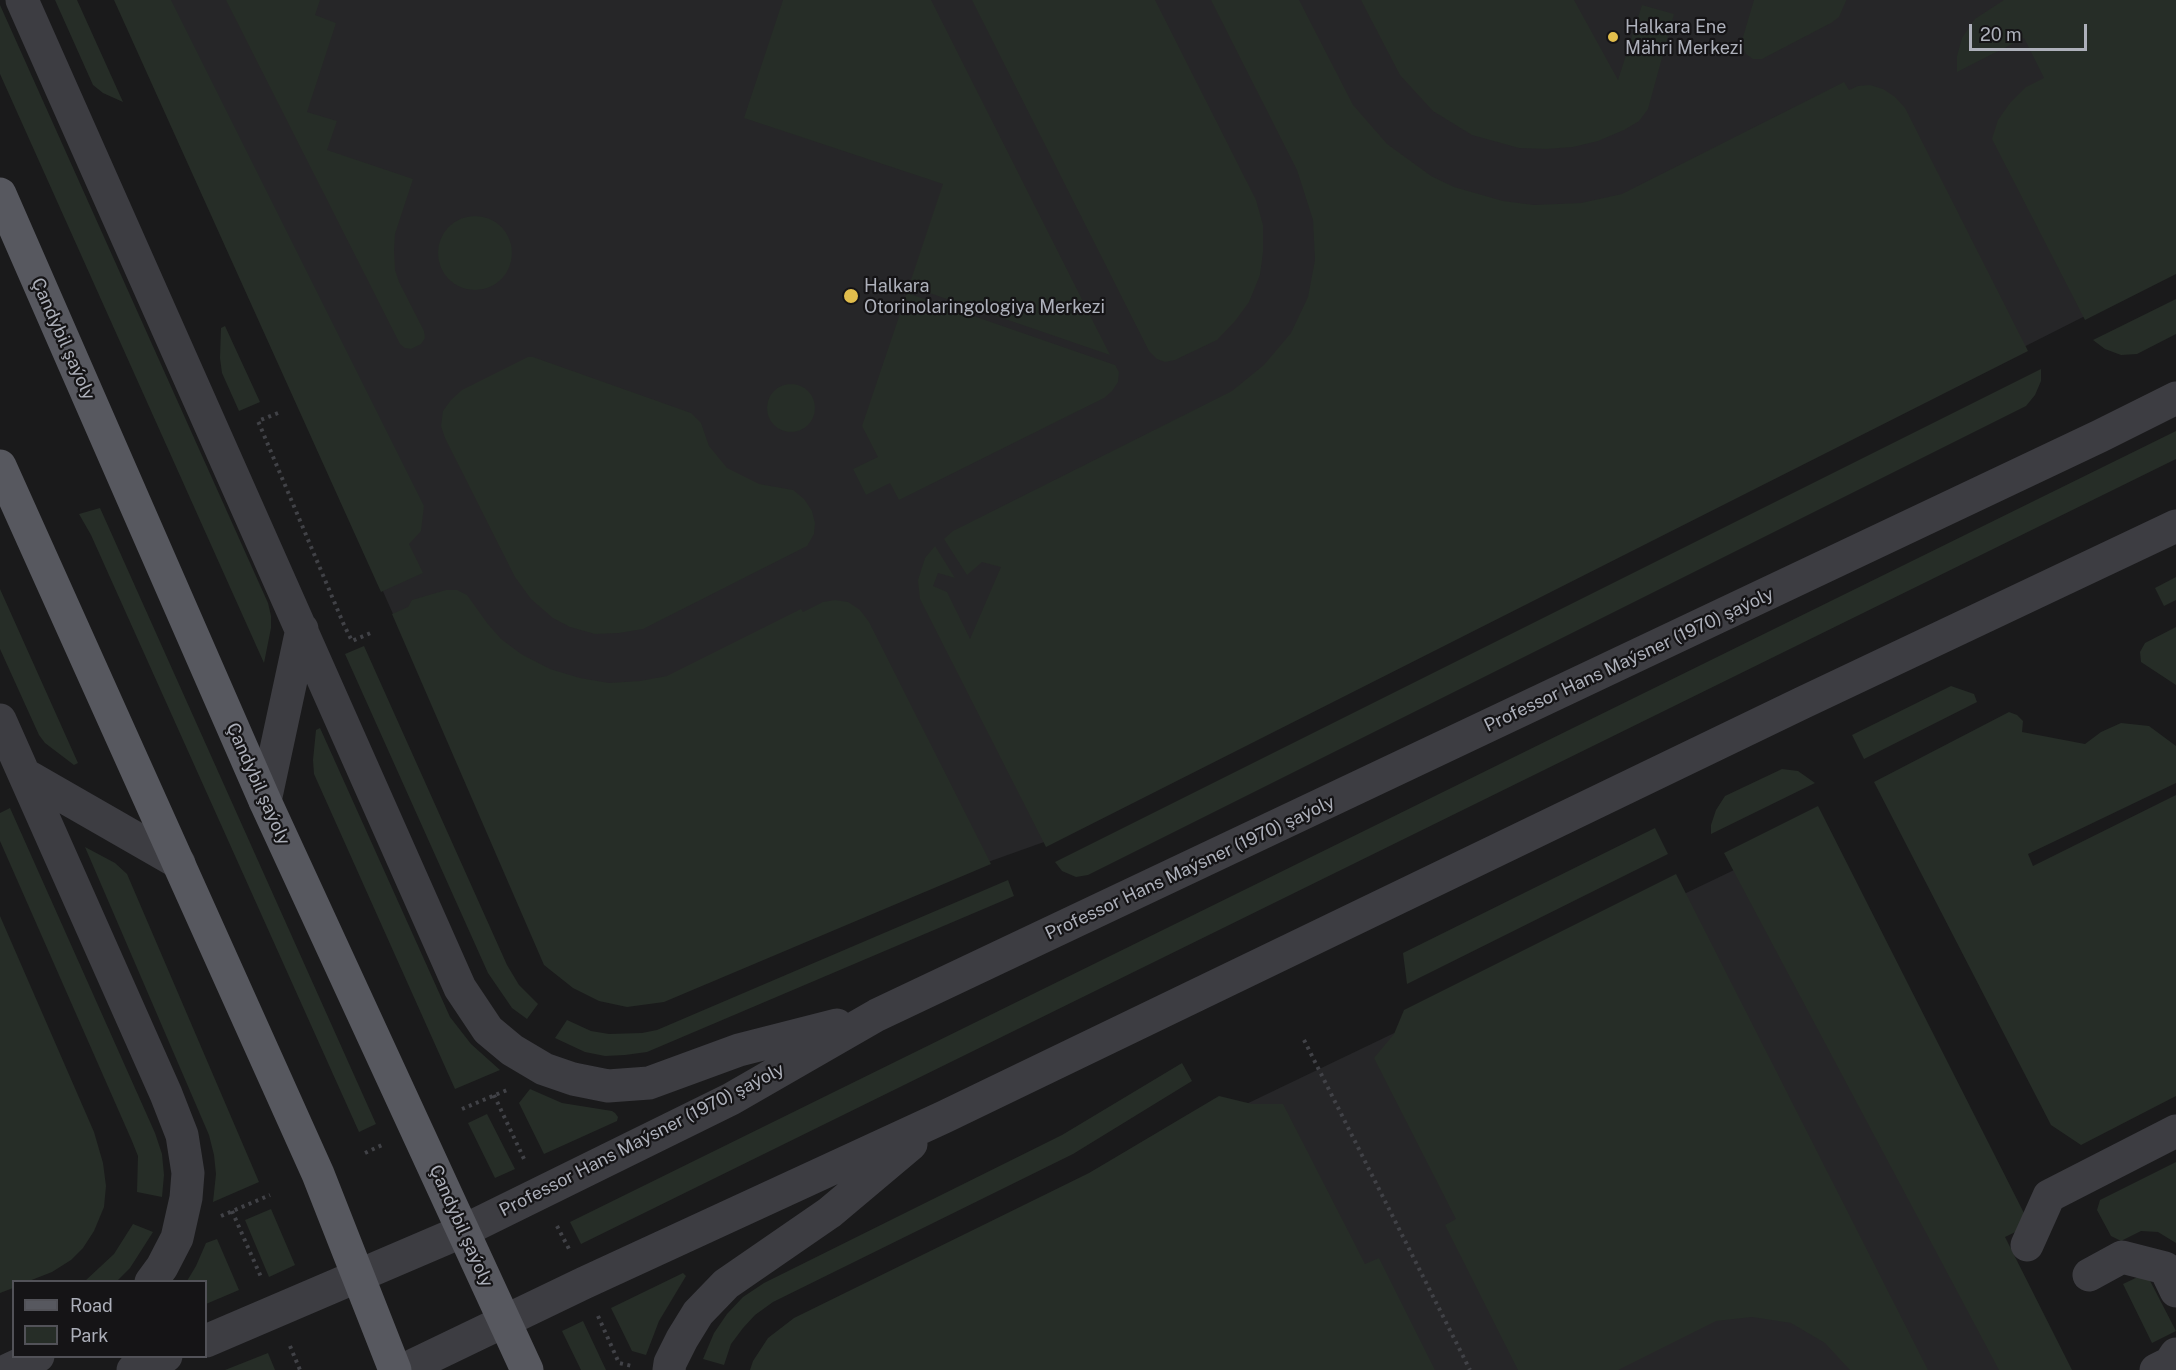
<!DOCTYPE html>
<meta charset="utf-8">
<style>
body{margin:0}
#map{position:relative;width:2176px;height:1370px;overflow:hidden;background:#1a1a1b;font-family:"Public Sans",sans-serif}
canvas{display:block}
.legend{position:absolute;left:12px;top:1280px;width:195px;height:78px;box-sizing:border-box;background:#151416;border:2px solid #525258;margin:0;padding:8px 10px;list-style:none;font-size:18px;color:#adb0ba}
.legend li{display:flex;align-items:center;gap:12px;height:30px}
.legend b{width:30px;border:2px solid #525258}
.scale{position:absolute;left:1969px;top:24px;width:118px;height:27px;box-sizing:border-box;border:3px solid #adb0ba;border-top:0;padding-left:8px;font-size:18px;line-height:21px;white-space:nowrap;color:#adb0ba;-webkit-text-stroke:4px #151416;paint-order:stroke}
</style>
<div id="map">
<canvas width="2176" height="1370"></canvas>
<ul class="legend">
<li><b style="height:8px;background:#57585f"></b>Road</li>
<li><b style="height:16px;background:#262d27"></b>Park</li>
</ul>
<div class="scale">20 m</div>
</div>
<script>
const c = document.querySelector('canvas').getContext('2d');
c.lineJoin = 'round';
function fill(path, color) {
  c.fillStyle = color;
  c.fill(path, 'evenodd');
}
function poly(rows) {
  const path = new Path2D();
  for (const r of rows) {
    if (r.length === 3) {
      path.moveTo(r[0] + r[2], r[1]);
      path.arc(r[0], r[1], r[2], 0, 2 * Math.PI);
      continue;
    }
    path.moveTo(r[0], r[1]);
    for (let i = 2; i < r.length; i += 2) path.lineTo(r[i], r[i + 1]);
  }
  return path;
}
function trace(path, color, width, dash) {
  c.strokeStyle = color;
  c.lineWidth = width;
  c.lineCap = dash ? 'butt' : 'round';
  c.setLineDash(dash || []);
  c.stroke(path);
}
function label(font, color, halo, rows, align = 'center') {
  c.font = font + ' "Public Sans",sans-serif';
  c.lineWidth = 4.5;
  c.setLineDash([]);
  c.textBaseline = 'middle';
  c.strokeStyle = halo;
  c.fillStyle = color;
  for (const [text, x, y, turn = 0] of rows) {
    c.save();
    c.translate(x, y);
    c.rotate((+turn || 0) * Math.PI / 180);
    c.textAlign = isNaN(turn) ? turn : align;
    if (halo) c.strokeText(text, 0, 0);
    c.fillText(text, 0, 0);
    c.restore();
  }
}
fill(poly([
 [161,0,1251,0,1550,586,1044,842,988,862,547,963,359,537],
 [1253,0,2176,0,2176,270,1553,585],
 [1782,847,2043,1370,753,1370,796,1320]
]), '#262628');
fill(poly([
 [55,0,77,0,123,102,103,93,93,85],
 [114,0,171,0,424,506,421,531,409,544,423,573,381,592],
 [226,0,320,0,315,15,336,23,307,112,337,121,327,150,413,179,395,234,394,251,395,270,399,282,424,331,425,338,421,344,411,349,405,348,400,344],
 [783,0,931,0,1110,355,909,286,943,184,744,118],
 [972,0,1155,0,1256,200,1263,225,1263,252,1260,275,1249,302,1235,321,1217,340,1175,360,1165,362,1157,359,1149,351],
 [1211,0,1299,0,1353,105,1387,144,1431,176,1454,187,1503,201,1534,205,1581,203,1622,194,1844,82,1849,90,1858,86,1870,85,1883,89,1895,97,1905,108,2028,351,1046,847,920,599,918,580,925,558,935,546,955,578,938,573,933,586,947,592,970,639,1001,567,982,562,967,575,944,539,953,531,1232,391,1264,365,1291,333,1308,297,1315,260,1313,220,1297,170],
 [1361,0,1574,0,1618,80,1642,5,1674,14,1648,109,1639,121,1624,130,1598,141,1573,147,1546,149,1519,148,1472,135,1433,111,1400,75],
 [1754,0,1846,0,1846,1,1839,17,1831,23,1762,59,1753,59,1746,54,1742,46,1743,37],
 [2004,0,2176,0,2176,274,2085,320,1992,139,1998,120,2010,103,2026,87,2044,78,2024,38,1957,72,1957,56,1962,38,1975,19],
 [0,5,268,603,271,616,271,628,264,663,0,74],
 [475,253,37],
 [907,293,1115,365,1119,372,1118,382,1112,391,1104,398,899,500,890,483,866,495,853,469,878,457,862,426],
 [2176,299,2176,334,2137,354,2121,355,2105,349,2093,340],
 [225,326,260,402,239,411,222,373,220,358,221,328],
 [528,357,533,357,691,413,701,423,709,446,727,468,759,484,793,490,804,499,812,511,815,523,814,534,807,546,643,629,619,633,595,634,570,627,553,618,531,599,515,577,445,438,441,426,443,411,451,400,462,390],
 [2041,369,2041,381,2035,395,2026,406,1088,875,1076,877,1062,871,1055,862],
 [791,408,24],
 [2176,431,2176,459,581,1244,570,1222],
 [100,508,376,1124,359,1132,91,535,79,514],
 [2176,577,2176,600,2164,606,2155,588],
 [0,589,78,763,74,765,45,743,39,735,0,649],
 [446,590,457,590,467,595,487,623,501,639,521,654,550,669,580,678,609,683,640,681,667,676,801,609,803,612,823,602,835,600,848,602,860,610,869,622,991,864,664,1002,627,1007,599,1001,573,988,544,965,392,614,408,607,412,600],
 [2176,627,2176,685,2141,662,2140,652,2145,643],
 [364,646,507,965,519,985,538,1004,527,1019,512,1008,488,973,345,654],
 [1951,686,1974,694,1977,702,1864,759,1852,735],
 [2009,712,2017,715,2023,721,2022,732,2085,744,2101,732,2121,723,2149,726,2176,746,2176,783,2028,854,2033,866,2176,795,2176,1096,2081,1145,2051,1125,1874,782],
 [320,728,450,1017,471,1044,500,1070,455,1089,314,774,313,760,316,730],
 [1782,769,1798,771,1815,783,1711,834,1711,825,1716,810,1725,796],
 [1818,806,2030,1225,2005,1237,2072,1370,1999,1370,1724,853],
 [10,808,155,1133,162,1154,164,1175,162,1197,137,1192,138,1156,132,1141,0,841,0,813],
 [1655,828,1668,854,1407,984,1403,953],
 [85,847,115,863,127,874,259,1182,213,1202,216,1174,214,1155,209,1135],
 [1676,874,1928,1370,1850,1370,1825,1343,1791,1323,1752,1317,1716,1321,1618,1370,1518,1370,1445,1225,1456,1219,1374,1058,1394,1034,1404,1010],
 [1008,880,1014,896,647,1052,625,1055,605,1056,585,1052,555,1038,567,1020,591,1031,609,1034,642,1033,657,1030],
 [0,916,94,1132,103,1163,106,1186,104,1207,94,1231,83,1248,71,1260,52,1272,29,1281,14,1282,13,1288,0,1293],
 [1182,1063,1192,1081,1073,1154,773,1302,755,1315,743,1328,731,1344,724,1365,703,1359,714,1333,727,1314,743,1297,764,1283,1062,1135],
 [530,1089,562,1103,612,1111,615,1113,618,1117,617,1121,544,1154,519,1103],
 [1219,1096,1252,1104,1283,1104,1365,1264,1379,1258,1435,1370,750,1370,753,1361,768,1338,794,1318,1089,1173],
 [487,1114,515,1169,495,1178,468,1123],
 [2176,1162,2176,1243,2158,1232,2141,1231,2121,1241,2111,1236,2097,1210,2100,1200],
 [271,1209,295,1265,269,1277,245,1220],
 [133,1224,153,1232,130,1268,117,1281,85,1281,114,1254],
 [217,1239,239,1290,206,1304,206,1282,187,1281,196,1266,206,1243],
 [683,1273,686,1276,659,1321,646,1355,632,1351,611,1308],
 [2146,1273,2176,1331,2152,1343,2123,1284],
 [583,1321,606,1370,581,1370,562,1331],
 [268,1353,275,1370,225,1370]
]), '#262d27');
trace(poly([
 [278,413,258,421,344,625,352,641,373,632],
 [1304,1040,1470,1370],
 [494,1095,525,1161],
 [462,1109,507,1090],
 [365,1153,382,1145],
 [232,1211,261,1277],
 [221,1216,270,1195],
 [557,1226,569,1249],
 [598,1316,619,1363,632,1366],
 [290,1346,300,1370]
]), '#414247', 4, [3, 4.5]);
trace(poly([
 [22,0,460,988,488,1030,512,1050,544,1069,573,1079,608,1086,649,1083,739,1050,837,1025],
 [0,720,166,1094,182,1135,188,1173,186,1198,177,1238,162,1267,151,1282],
 [24,774,179,863],
 [265,801,302,629],
 [2027,1245,2049,1196,2176,1131],
 [2089,1275,2122,1257,2165,1268,2176,1291],
 [206,1341,463,1231,731,1099,877,1015,2100,436,2176,398],
 [8,1370,38,1356],
 [133,1370,166,1356],
 [403,1370,584,1283,944,1117,1802,703,2176,526],
 [669,1370,670,1363,682,1339,698,1313,726,1284,829,1213,911,1144],
 [2156,1370,2170,1363,2176,1354]
]), '#3d3d42', 33);
trace(poly([
 [0,194,265,801,527,1370],
 [0,466,318,1174,395,1370]
]), '#57585f', 33);
for (const [x, y, r, color] of [
 [1613,37,6,"#e1bd4c"],
 [851,296,8,"#e1bd4c"]
]) {
  const dot = new Path2D();
  dot.arc(x, y, r, 0, 2 * Math.PI);
  c.fillStyle = color;
  c.fill(dot);
  trace(dot, '#151416', 2);
}
label('18px', '#adb0ba', '#151416', [
 ["Halkara Ene",1625,27],
 ["Mähri Merkezi",1625,48],
 ["Halkara",864,286],
 ["Otorinolaringologiya Merkezi",864,307]
], 'left');
label('18px', '#adb0ba', '#151416', [
 ["Çandybil şaýoly",63,339,66],
 ["Professor Hans Maýsner (1970) şaýoly",1629,660,-25],
 ["Çandybil şaýoly",258,784,66],
 ["Professor Hans Maýsner (1970) şaýoly",1190,868,-25],
 ["Professor Hans Maýsner (1970) şaýoly",642,1140,-27],
 ["Çandybil şaýoly",461,1226,66]
]);
</script>
